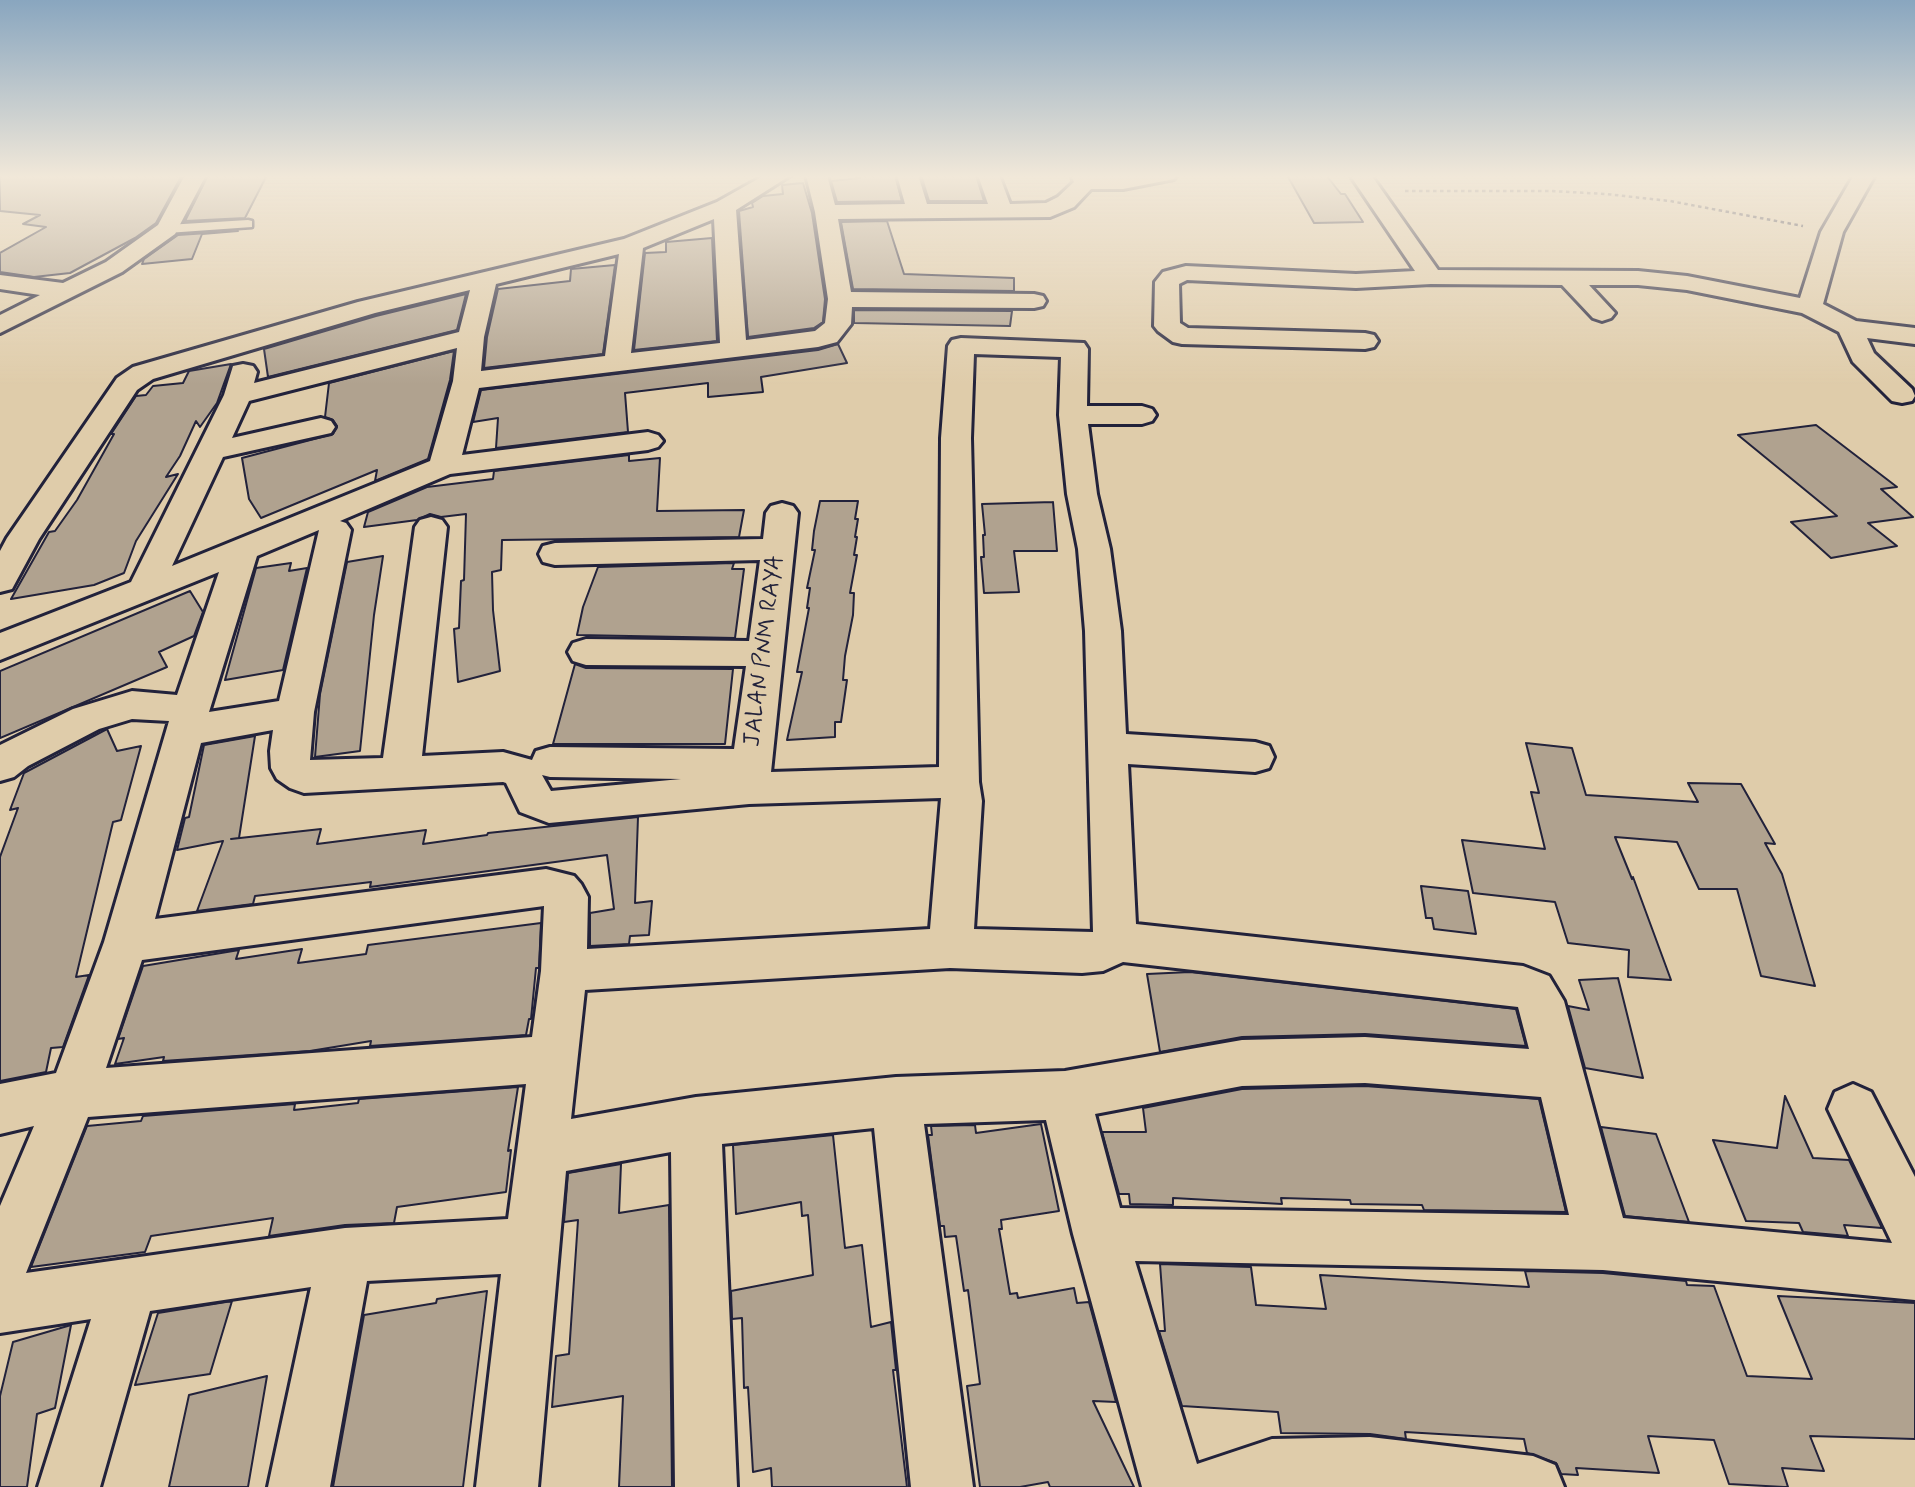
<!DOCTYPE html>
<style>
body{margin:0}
canvas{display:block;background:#dfccaa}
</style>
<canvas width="1915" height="1487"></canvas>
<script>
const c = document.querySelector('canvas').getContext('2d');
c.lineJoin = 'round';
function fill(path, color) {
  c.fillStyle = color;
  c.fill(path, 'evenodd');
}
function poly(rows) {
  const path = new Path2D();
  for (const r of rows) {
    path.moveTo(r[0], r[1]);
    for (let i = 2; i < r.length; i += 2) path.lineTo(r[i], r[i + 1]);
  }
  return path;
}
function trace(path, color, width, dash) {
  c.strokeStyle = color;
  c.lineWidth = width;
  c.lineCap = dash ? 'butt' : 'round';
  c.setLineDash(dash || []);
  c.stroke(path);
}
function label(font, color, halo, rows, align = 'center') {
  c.font = font + ' Mynerve,sans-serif';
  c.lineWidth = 5;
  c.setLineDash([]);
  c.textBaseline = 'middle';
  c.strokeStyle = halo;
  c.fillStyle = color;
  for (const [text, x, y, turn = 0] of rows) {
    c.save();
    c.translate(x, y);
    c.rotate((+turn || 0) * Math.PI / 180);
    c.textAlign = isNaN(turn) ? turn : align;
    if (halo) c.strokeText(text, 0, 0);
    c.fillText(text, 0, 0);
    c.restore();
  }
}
const building = poly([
 [0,175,182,175,156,223,135,238,70,273,34,277,0,272,0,253,46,227,23,224,40,215,0,211,0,175],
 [208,175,267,175,245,218,185,221,208,175],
 [859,175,895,175,902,201,837,202,831,181,860,178,859,175],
 [921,175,976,175,984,201,929,201,921,175],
 [1287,175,1326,175,1341,194,1345,194,1363,222,1314,223,1287,175],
 [803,183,812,213,825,299,823,322,814,328,748,337,739,211,753,207,752,203,763,196,783,194,782,185,803,183],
 [887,221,904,274,1014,278,1014,291,853,289,841,222,887,221],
 [238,231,202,234,192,259,142,264,144,259,178,235,238,231],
 [712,238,717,341,634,350,645,253,666,252,666,242,712,238],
 [615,265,603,354,484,368,487,337,498,289,570,281,571,269,615,265],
 [466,294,457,330,268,377,264,349,376,316,466,294],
 [854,310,1012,311,1010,326,854,323,854,310],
 [838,344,847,363,761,377,763,392,708,397,708,383,625,393,628,432,496,448,498,418,473,422,481,390,818,350,838,344],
 [454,351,450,380,428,459,375,481,377,470,261,518,249,499,242,458,333,434,337,426,333,420,325,417,329,383,454,351],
 [231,364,217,403,200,427,196,421,180,456,166,477,178,474,136,541,124,573,94,585,11,599,49,532,55,531,77,500,114,434,111,434,136,396,146,395,153,386,183,383,189,371,231,364],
 [1816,425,1897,487,1881,489,1913,517,1868,523,1897,546,1831,558,1791,522,1837,516,1738,435,1816,425],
 [629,455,629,461,660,458,657,511,744,510,739,537,502,540,501,570,492,572,493,610,500,671,458,682,454,629,459,628,461,581,464,580,466,514,441,517,430,514,417,520,364,527,368,512,427,487,493,479,494,471,629,455],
 [820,501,858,501,855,519,858,519,855,537,857,537,854,555,857,555,850,593,854,593,853,615,845,656,843,680,847,680,841,722,835,722,835,737,787,740,802,672,797,672,809,608,807,608,810,588,807,588,815,550,812,550,814,531,820,501],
 [1053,502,1057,551,1014,551,1019,592,984,593,981,557,984,557,983,535,985,535,982,504,1053,502],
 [383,556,374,615,360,751,315,757,320,694,347,562,383,556],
 [291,563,289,571,307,568,283,670,225,680,256,568,291,563],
 [734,563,732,569,744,569,735,638,577,635,583,607,598,567,734,563],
 [190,591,203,612,194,636,159,652,167,667,0,738,0,671,190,591],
 [575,664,586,668,733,669,725,744,553,744,575,664],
 [107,729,117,751,141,746,121,820,113,822,76,977,89,975,63,1047,51,1048,46,1072,0,1081,0,857,18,808,10,810,24,773,107,729],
 [255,736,239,838,231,839,321,829,317,844,426,830,423,844,487,835,488,833,638,817,635,903,652,901,649,935,630,936,629,944,590,946,590,913,614,909,607,855,370,887,371,882,255,896,253,904,197,911,223,841,177,850,185,818,189,817,204,745,255,736],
 [1526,743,1572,748,1586,795,1698,802,1688,783,1741,784,1775,844,1765,843,1782,874,1815,986,1761,976,1737,889,1699,889,1677,842,1615,837,1632,879,1633,877,1671,980,1628,977,1629,950,1568,943,1555,902,1473,893,1462,840,1545,849,1531,792,1539,793,1526,743],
 [1421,886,1468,891,1476,934,1434,929,1432,918,1426,918,1421,886],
 [541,923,539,968,536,968,531,1019,529,1019,526,1035,370,1046,371,1041,310,1051,163,1061,164,1057,115,1064,124,1038,118,1039,143,966,239,950,236,959,302,949,298,963,366,954,368,945,541,923],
 [1190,972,1516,1009,1526,1046,1365,1034,1242,1037,1160,1052,1147,974,1190,972],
 [1618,978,1643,1078,1585,1068,1568,1006,1589,1010,1579,980,1618,978],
 [1365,1086,1539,1099,1566,1212,1424,1210,1422,1205,1351,1204,1350,1200,1281,1198,1282,1204,1173,1198,1173,1205,1130,1204,1129,1194,1119,1194,1102,1132,1146,1132,1143,1108,1242,1089,1365,1086],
 [518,1087,508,1151,511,1150,506,1192,397,1207,394,1223,345,1225,269,1236,273,1218,151,1236,145,1252,31,1267,87,1126,141,1121,143,1116,295,1104,294,1110,358,1103,359,1099,518,1087],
 [1785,1096,1813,1158,1849,1160,1882,1228,1844,1225,1848,1236,1803,1232,1799,1223,1746,1221,1713,1140,1777,1148,1785,1096],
 [1041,1124,1059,1211,1001,1220,1002,1229,999,1229,1010,1294,1017,1293,1018,1298,1074,1288,1077,1303,1089,1302,1116,1402,1093,1401,1134,1487,1050,1487,1048,1482,1020,1487,980,1487,967,1386,980,1384,968,1290,964,1291,956,1236,945,1237,944,1226,940,1226,928,1135,932,1135,931,1126,975,1125,976,1133,1041,1124],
 [1601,1127,1656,1134,1689,1222,1625,1216,1601,1127],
 [833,1135,845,1248,862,1245,871,1327,891,1322,896,1370,893,1370,907,1487,772,1487,771,1468,753,1472,748,1387,744,1388,742,1318,732,1319,731,1291,813,1275,808,1215,802,1216,801,1202,736,1214,733,1145,833,1135],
 [621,1164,619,1213,669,1205,672,1487,619,1487,623,1396,552,1407,556,1356,569,1354,578,1220,564,1222,568,1173,621,1164],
 [1160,1264,1251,1267,1256,1305,1326,1309,1320,1275,1529,1287,1525,1271,1603,1273,1686,1281,1687,1285,1714,1286,1747,1376,1812,1379,1778,1296,1915,1303,1915,1439,1810,1436,1824,1471,1782,1468,1788,1487,1784,1487,1729,1484,1714,1440,1648,1436,1659,1473,1576,1468,1578,1475,1561,1474,1556,1463,1527,1453,1524,1439,1405,1432,1406,1439,1370,1434,1281,1433,1278,1412,1182,1406,1159,1331,1165,1331,1160,1264],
 [487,1291,463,1487,333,1487,364,1315,436,1303,437,1299,487,1291],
 [232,1301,210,1374,135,1385,158,1313,232,1301],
 [71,1325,55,1408,37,1414,27,1487,0,1487,0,1396,13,1342,71,1325],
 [267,1376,248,1487,169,1487,189,1395,267,1376]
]);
fill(building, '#b0a28f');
trace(building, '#22223b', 2);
const lane = poly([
 [248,220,252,221,252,227,167,233,161,229,167,225,248,220]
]);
const street = poly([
 [185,175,206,175,175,234,122,272,0,333,0,315,40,295,0,289,0,275,63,283,106,262,158,225,185,175],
 [765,175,791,175,736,210,746,340,815,331,825,323,828,299,815,212,806,175,827,175,835,205,905,204,897,175,918,175,927,204,988,204,978,175,999,175,1010,204,1046,203,1058,197,1074,182,1071,175,1177,175,1174,179,1123,189,1091,189,1074,207,1050,217,838,219,851,292,1034,294,1043,296,1046,301,1043,306,1034,308,852,307,851,324,837,342,818,347,479,388,462,455,648,432,658,435,663,441,658,447,648,450,450,474,340,521,346,523,351,530,314,712,310,760,383,758,415,527,420,520,431,517,442,520,447,527,422,756,503,752,532,760,536,751,550,747,734,749,746,666,586,665,573,661,568,652,573,643,586,639,749,641,760,560,555,565,543,562,539,554,543,546,555,543,763,539,766,513,771,506,782,503,793,506,798,513,771,772,939,767,941,438,948,346,952,340,961,338,1084,343,1088,349,1087,406,1142,406,1152,409,1156,415,1152,421,1142,424,1088,424,1097,494,1110,549,1121,631,1126,734,1255,742,1269,746,1274,757,1269,768,1255,772,1128,764,1136,924,1523,966,1549,976,1564,1001,1623,1218,1892,1243,1828,1109,1835,1092,1853,1084,1871,1092,1915,1177,1915,1300,1603,1270,1135,1261,1197,1464,1272,1439,1370,1437,1533,1456,1555,1465,1564,1487,1142,1487,1073,1234,1046,1120,924,1124,973,1487,911,1487,874,1128,722,1144,737,1487,675,1487,671,1152,566,1171,538,1487,476,1487,501,1274,367,1281,330,1487,268,1487,311,1287,150,1311,100,1487,38,1487,91,1319,0,1333,0,1206,34,1126,0,1134,0,1084,56,1073,104,942,169,721,132,719,99,729,28,766,14,777,0,781,0,745,73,709,132,691,177,695,219,572,0,660,0,633,131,582,224,395,233,366,243,364,253,366,257,372,254,383,459,332,470,290,375,313,153,379,137,390,39,539,12,589,0,592,0,551,7,538,117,378,133,367,358,302,624,239,717,202,765,175],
 [714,219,720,343,631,353,643,248,714,219],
 [619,254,605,356,481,371,484,337,496,284,619,254],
 [457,348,453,381,430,461,172,566,223,457,331,433,335,427,331,421,321,418,232,438,249,401,457,348],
 [974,354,1061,357,1059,415,1067,494,1078,549,1085,631,1093,932,974,929,982,801,979,782,971,438,974,354],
 [319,530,279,701,209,712,257,556,319,530],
 [273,730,270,751,271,768,277,779,290,788,304,793,503,782,506,783,520,812,549,823,749,804,941,798,930,929,587,949,588,897,581,884,574,876,546,869,155,919,201,743,273,730],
 [542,775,550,777,681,779,551,791,542,775],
 [544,906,541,971,532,1037,106,1068,142,960,544,906],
 [1123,962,1518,1007,1529,1049,1365,1037,1242,1040,1065,1071,896,1077,696,1097,571,1119,585,990,950,968,1082,973,1103,971,1123,962],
 [1365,1083,1541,1097,1569,1215,1120,1208,1095,1114,1242,1086,1365,1083],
 [526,1084,508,1219,345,1228,26,1273,88,1117,526,1084],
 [1350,175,1371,175,1438,270,1638,271,1687,276,1800,298,1821,232,1854,175,1875,175,1843,232,1823,304,1856,321,1915,328,1915,344,1867,338,1874,353,1912,389,1915,396,1912,401,1902,403,1892,401,1853,362,1839,332,1802,313,1687,290,1638,285,1589,285,1615,313,1611,318,1602,321,1593,318,1562,285,1431,284,1356,288,1187,280,1179,284,1180,323,1188,328,1365,333,1374,335,1378,341,1374,347,1365,349,1182,344,1173,342,1158,331,1154,326,1155,282,1163,272,1186,266,1356,274,1415,271,1350,175]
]);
trace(lane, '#22223b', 5);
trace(street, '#22223b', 6);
trace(poly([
 [1405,191,1552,191,1606,194,1670,201,1803,226]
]), '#22223b', 2.5, [3.5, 3.5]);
fill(lane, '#dfccaa');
fill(street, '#dfccaa');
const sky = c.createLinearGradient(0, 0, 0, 384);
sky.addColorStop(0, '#89a6bf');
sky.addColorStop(0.46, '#f1e8d9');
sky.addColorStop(1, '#f1e8d900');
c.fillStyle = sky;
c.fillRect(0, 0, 1915, 384);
label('24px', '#22223b', '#dfccaa', [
 ["JALAN PNM RAYA",765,651,-83]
]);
</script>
